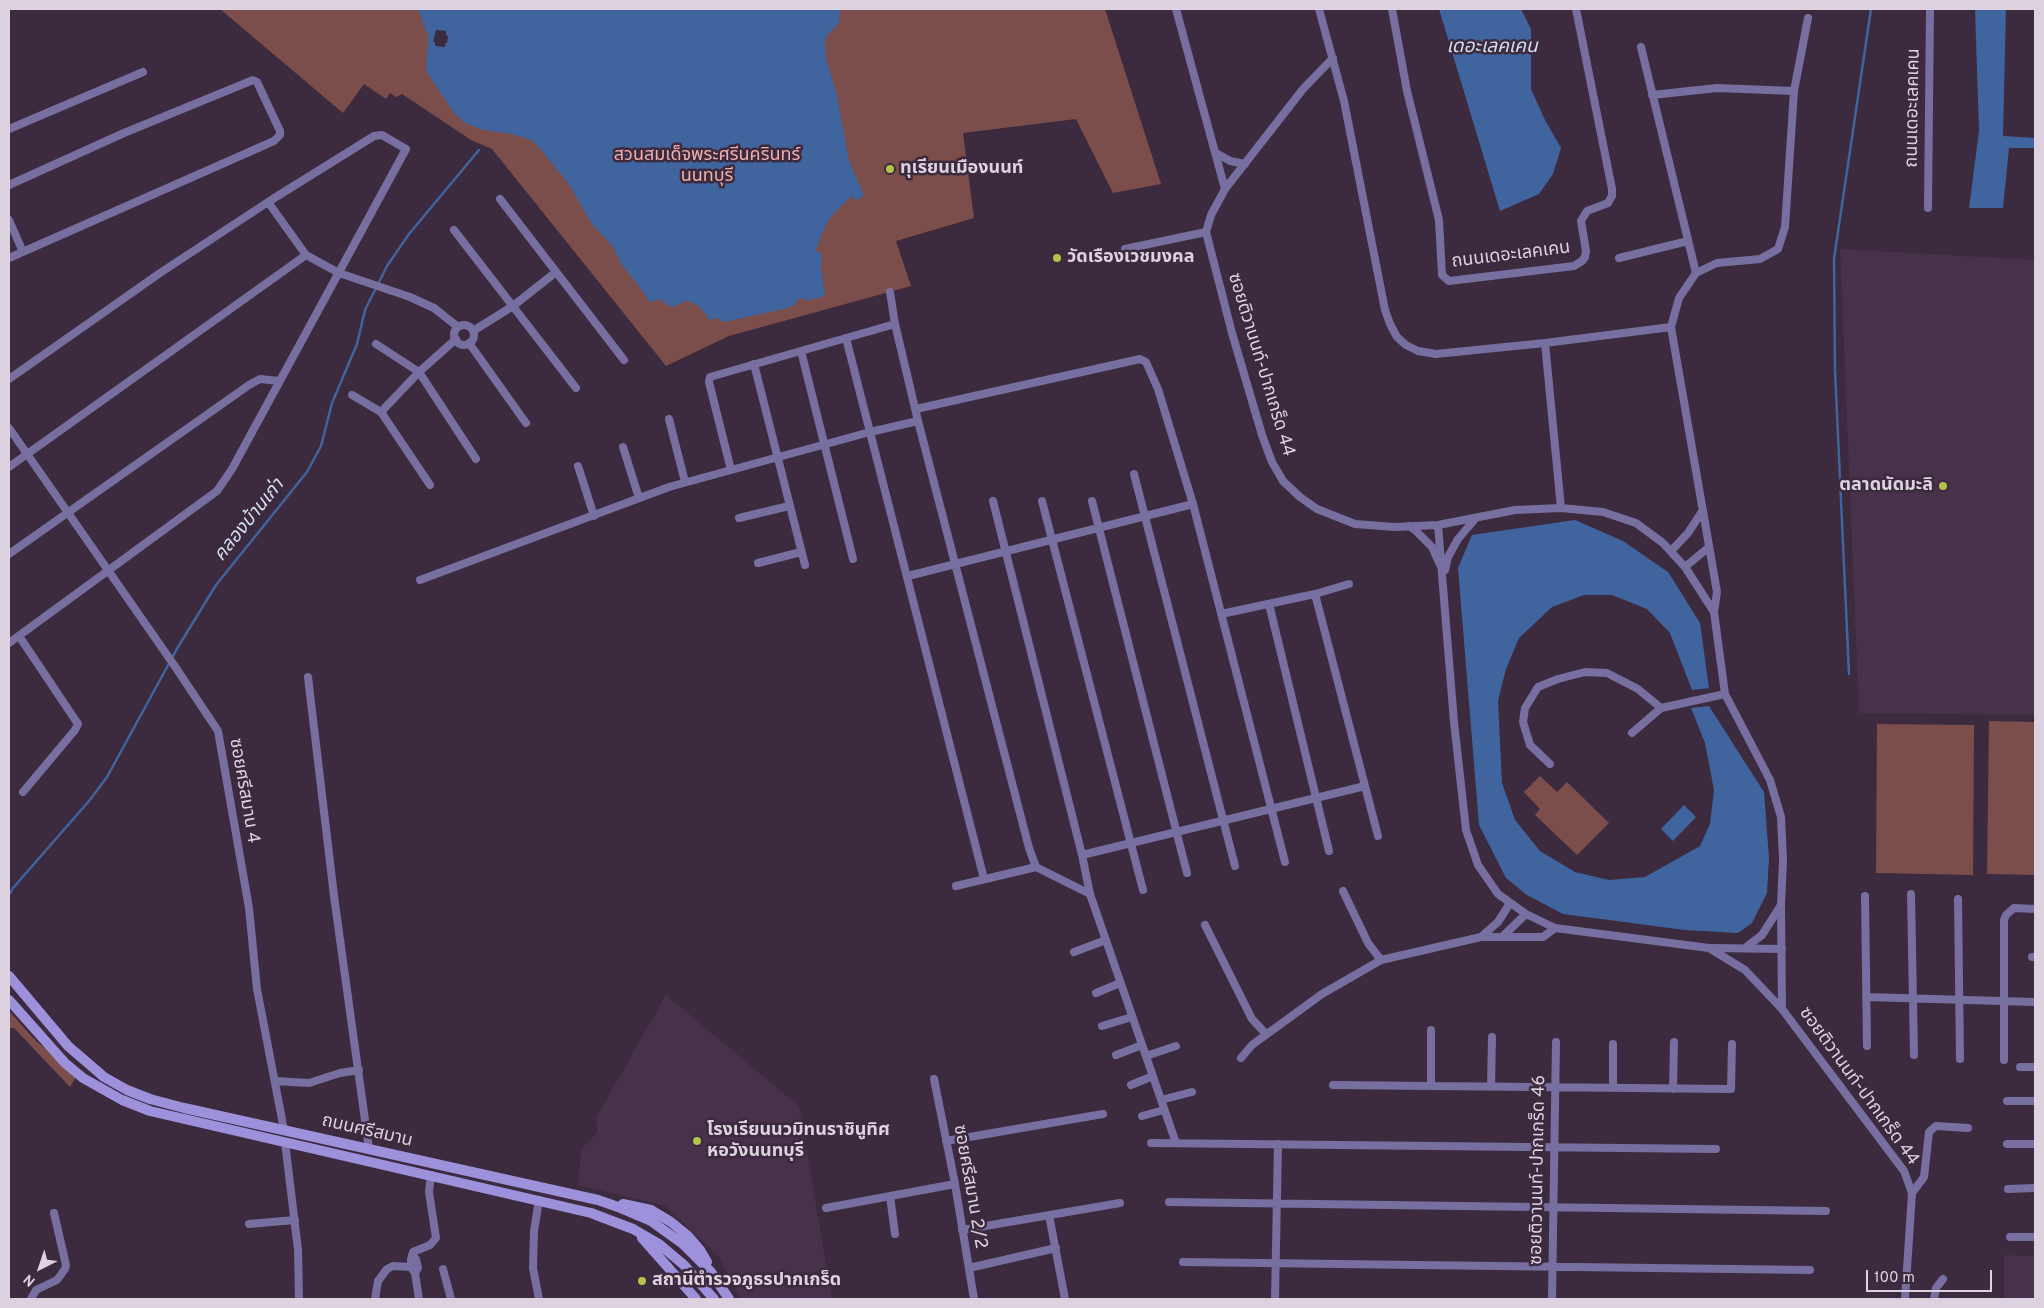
<!DOCTYPE html>
<meta charset="utf-8">
<style>
body{margin:0}
#map{position:relative;width:2044px;height:1308px;overflow:hidden;background:#3c2a3f;font-family:Overpass,sans-serif}
canvas{display:block}
.frame{position:absolute;inset:0;border:10px solid #ddd2df;pointer-events:none}
.north{position:absolute;left:15px;top:1243px;width:50px;height:50px;-webkit-text-stroke:4px #3c2a3f;paint-order:stroke;rotate:221deg;font-size:14px;font-weight:700;line-height:20px;text-align:center;color:#ddd2df}
.north::after{content:'';display:block;margin:auto;width:18px;height:22px;background:#ddd2df;clip-path:polygon(50% 0,100% 100%,50% 72%,0 100%)}
.scale{position:absolute;left:1866px;top:1270px;width:126px;height:22px;box-sizing:border-box;border:2px solid #ddd2df;border-top:0;padding-left:6px;font-size:15px;line-height:18px;white-space:nowrap;color:#ddd2df;-webkit-text-stroke:4px #3c2a3f;paint-order:stroke}
</style>
<div id="map">
<canvas width="2044" height="1308"></canvas>
<div class="frame"></div>
<div class="north">N</div>
<div class="scale">100 m</div>
</div>
<script>
const c = document.querySelector('canvas').getContext('2d');
c.lineJoin = 'round';
function fill(path, color) {
  c.fillStyle = color;
  c.fill(path, 'evenodd');
}
function poly(rows) {
  const path = new Path2D();
  for (const r of rows) {
    if (r.length === 3) {
      path.moveTo(r[0] + r[2], r[1]);
      path.arc(r[0], r[1], r[2], 0, 2 * Math.PI);
      continue;
    }
    path.moveTo(r[0], r[1]);
    for (let i = 2; i < r.length; i += 2) path.lineTo(r[i], r[i + 1]);
  }
  return path;
}
function trace(path, color, width, dash) {
  c.strokeStyle = color;
  c.lineWidth = width;
  c.lineCap = dash ? 'butt' : 'round';
  c.setLineDash(dash || []);
  c.stroke(path);
}
function label(font, color, halo, rows, align = 'center') {
  c.font = font + ' Overpass,"Noto Sans Thai",sans-serif';
  c.lineWidth = 5;
  c.setLineDash([]);
  c.textBaseline = 'middle';
  c.strokeStyle = halo;
  c.fillStyle = color;
  for (const [text, x, y, turn = 0] of rows) {
    c.save();
    c.translate(x, y);
    c.rotate((+turn || 0) * Math.PI / 180);
    c.textAlign = isNaN(turn) ? turn : align;
    if (halo) c.strokeText(text, 0, 0);
    c.fillText(text, 0, 0);
    c.restore();
  }
}
fill(poly([
 [1840,249,2035,260,2035,715,1859,713],
 [666,995,799,1106,832,1299,740,1299,719,1257,665,1206,578,1185,581,1149,597,1133,597,1116],
 [2004,1255,2035,1256,2035,1299,2004,1299]
]), '#47314b');
fill(poly([
 [220,9,1105,9,1161,184,1113,193,1076,119,963,133,974,218,896,241,911,286,729,336,666,366,492,149,471,140,402,94,396,97,390,93,386,99,364,84,343,113],
 [1989,721,2035,722,2035,875,1987,874],
 [1877,724,1974,725,1973,875,1876,873],
 [1540,776,1557,792,1567,782,1609,823,1577,855,1535,815,1540,809,1524,792],
 [9,1011,36,1041,49,1051,76,1077,70,1087,14,1028,9,1028]
]), '#7b4d4b');
fill(poly([
 [418,9,840,9,839,23,826,37,825,42,826,58,837,96,849,161,864,195,856,201,852,196,844,203,829,219,820,238,816,251,822,254,821,268,825,296,806,301,805,298,796,300,796,304,788,308,724,322,717,318,710,320,701,308,691,302,686,301,673,307,669,306,660,299,652,302,649,301,641,289,622,265,613,247,592,224,568,183,537,145,531,140,512,134,483,130,465,123,454,113,426,71,428,36],
 [1439,9,1521,9,1531,29,1531,89,1545,120,1561,148,1553,174,1539,194,1500,211],
 [1975,9,2006,9,2003,136,2035,138,2035,148,2009,148,2003,208,1969,208,1979,131],
 [1575,520,1623,541,1668,572,1700,623,1709,688,1692,690,1670,633,1647,609,1612,595,1584,595,1552,607,1519,638,1506,669,1498,701,1502,783,1515,820,1540,851,1575,872,1609,880,1645,877,1700,846,1710,824,1714,790,1705,743,1691,708,1709,706,1764,792,1769,858,1767,893,1752,923,1738,933,1685,930,1563,914,1527,895,1506,878,1479,825,1458,568,1472,535],
 [1684,805,1696,817,1673,841,1661,829]
]), '#40649d');
fill(poly([
 [436,30,446,31,446,35,448,36,447,43,445,43,445,47,435,46,435,42,433,42]
]), '#3c2a3f');
trace(poly([
 [1849,674,1835,370,1834,259,1871,9],
 [9,895,13,888,89,801,107,777,178,647,216,585,307,472,321,446,332,403,357,344,365,310,387,266,409,234,479,150]
]), '#40649d', 2.5);
trace(poly([
 [1176,9,1225,189],
 [1319,9,1344,101,1385,310,1390,324,1397,337,1406,345,1418,351,1436,354,1545,343,1671,327,1679,298,1696,273,1717,263,1760,259,1778,249,1785,227,1794,91,1808,18],
 [1392,9,1407,91,1439,220,1442,275,1449,281,1574,266,1582,261,1585,257,1586,251,1581,221,1587,211,1608,203,1612,196,1612,189,1576,9],
 [1641,47,1696,273],
 [1333,58,1303,89,1225,189,1211,215,1206,232,1232,333,1262,435,1272,462,1283,481,1300,497,1317,509,1355,524,1395,527,1438,525,1515,510,1561,508,1603,512,1636,523,1663,543,1685,567,1714,612,1725,694,1770,780,1781,817,1783,860,1781,905,1782,1009,1904,1171,1912,1193,1905,1299],
 [1652,95,1717,88,1794,91],
 [9,129,143,72],
 [1216,153,1230,161,1245,164],
 [9,185,124,133,253,80,257,82,280,131,280,135,274,141,9,258],
 [500,199,624,360],
 [268,202,306,255,339,273,410,297,434,308,458,327],
 [1928,208,1930,9],
 [9,220,23,252],
 [454,230,576,388],
 [1125,249,1206,232],
 [1619,258,1688,241],
 [890,292,895,324,918,421,1029,848,1036,867,1090,894],
 [464,335,10],
 [1671,327,1717,592,1714,612],
 [473,331,513,306,556,272],
 [846,338,984,879],
 [469,343,526,423],
 [1545,343,1561,508],
 [376,344,419,372,476,459],
 [801,351,853,559],
 [754,364,805,565],
 [9,379,160,273,268,202,374,136,382,135,406,149,232,469,217,491,9,643],
 [352,395,381,412,430,485],
 [916,409,1140,359,1146,362,1158,389,1193,504,1285,862],
 [381,412,419,372,456,339],
 [669,419,685,482],
 [9,428,174,665,218,731,249,908,257,989,284,1130],
 [623,447,639,498],
 [578,466,594,516],
 [9,467,306,255],
 [731,470,709,382,710,377,895,324],
 [1134,474,1235,866],
 [993,501,1082,855,1090,894,1176,1143],
 [1042,501,1143,890],
 [1092,501,1187,873],
 [739,518,789,506],
 [1438,525,1454,722,1466,830,1478,865,1498,894,1526,914,1555,928,1709,948,1745,970,1782,1009],
 [1409,526,1415,530,1432,547,1440,565],
 [1671,551,1688,533,1703,510],
 [9,554,249,385,260,379,279,381],
 [758,563,801,552],
 [1685,567,1709,547],
 [1445,570,1448,557,1458,539,1475,519],
 [908,576,1193,504],
 [420,580,669,487,870,432,918,421],
 [1315,594,1378,836],
 [1269,604,1329,851],
 [1221,614,1315,594,1349,584],
 [19,636,78,724,75,730,23,792],
 [308,677,334,896,369,1149],
 [1632,733,1661,708,1725,694],
 [1550,764,1530,745,1523,722,1525,708,1538,687,1558,679,1585,672,1607,673,1638,689,1661,708],
 [1082,855,1365,786],
 [956,886,1036,867],
 [1343,891,1368,943,1381,960],
 [1911,894,1914,1055],
 [1865,896,1867,1046],
 [1958,899,1960,1059],
 [1205,925,1252,1019,1266,1034],
 [1481,937,1498,922,1510,903],
 [1502,937,1526,914],
 [1711,948,1782,949],
 [1745,948,1762,935,1781,905],
 [1074,952,1106,940],
 [2032,957,2035,957],
 [1096,993,1120,983],
 [1866,997,2035,1002],
 [1102,1026,1132,1017],
 [1613,1044,1613,1088],
 [1116,1055,1142,1045],
 [1146,1056,1176,1046],
 [1241,1058,1252,1045,1322,994,1381,960,1481,937,1543,937,1555,928],
 [2004,1060,2004,920,2006,915,2014,908,2035,909],
 [2020,1067,2035,1067],
 [934,1079,955,1184,974,1299],
 [275,1081,309,1083,340,1073,359,1070],
 [1131,1085,1153,1076],
 [1333,1085,1731,1089,1732,1044],
 [1431,1086,1431,1030],
 [1491,1087,1492,1037],
 [1673,1089,1674,1042],
 [1161,1100,1192,1092],
 [2007,1101,2035,1101],
 [1142,1116,1164,1110],
 [946,1141,1103,1114],
 [285,1142,298,1250,299,1299],
 [1151,1143,1716,1149],
 [2007,1144,2035,1144],
 [2008,1189,2035,1188],
 [1912,1193,1924,1177,1929,1132,1936,1126,1968,1128],
 [890,1196,895,1234],
 [539,1200,534,1231,533,1268,539,1299],
 [1169,1202,1826,1211],
 [826,1208,955,1184],
 [1049,1215,1065,1299],
 [249,1224,295,1220],
 [962,1230,1120,1203],
 [2010,1237,2035,1237],
 [412,1255,416,1259,418,1268,415,1273],
 [1183,1262,1810,1270],
 [969,1268,1056,1248],
 [443,1269,451,1299],
 [31,1299,36,1290,57,1280,65,1269,66,1265,54,1213],
 [375,1299,378,1281,387,1269,393,1266,411,1267],
 [419,1299,415,1273,411,1267,411,1259,413,1252,430,1245,436,1238,429,1192,431,1175],
 [1275,1299,1278,1144],
 [1552,1299,1556,1042],
 [1934,1299,1936,1288,1943,1279]
]), '#766f9f', 8);
trace(poly([
 [9,976,68,1046,104,1077,127,1090,150,1099,184,1108,598,1200,618,1207,651,1221,683,1244,711,1272,729,1299],
 [9,1000,65,1063,83,1078,122,1100,150,1111,591,1213,633,1229,659,1244,684,1265,714,1299],
 [623,1204,651,1210,671,1222,688,1236,700,1250,707,1262],
 [642,1238,696,1299]
]), '#9d91dc', 10);
for (const [x, y, r, color] of [
 [890,169,5,"#b2c34c"],
 [1057,258,5,"#b2c34c"],
 [1943,486,5,"#b2c34c"],
 [697,1141,5,"#b2c34c"],
 [642,1281,5,"#b2c34c"]
]) {
  const dot = new Path2D();
  dot.arc(x, y, r, 0, 2 * Math.PI);
  c.fillStyle = color;
  c.fill(dot);
  trace(dot, '#3c2a3f', 2);
}
label('18px', '#ddd2df', '#3c2a3f', [
 ["ถนนเดอะเลคเคน",1914,108,-89],
 ["ถนนเดอะเลคเคน",1511,256,-7],
 ["ซอยติวานนท์-ปากเกร็ด 44",1260,365,73],
 ["ซอยศรีสมาน 4",243,791,80],
 ["ซอยติวานนท์-ปากเกร็ด 44",1858,1087,54],
 ["ถนนศรีสมาน",367,1132,13],
 ["ซอยติวานนท์-ปากเกร็ด 46",1539,1170,-89],
 ["ซอยศรีสมาน 2/2",969,1187,80]
]);
label('18px', '#f1afab', '#3c2a3f', [
 ["สวนสมเด็จพระศรีนครินทร์",707,156],
 ["นนทบุรี",707,177]
]);
label('bold 18px', '#ddd2df', '#3c2a3f', [
 ["ทุเรียนเมืองนนท์",900,169],
 ["วัดเรืองเวชมงคล",1067,258],
 ["ตลาดนัดมะลิ",1933,486,"right"],
 ["โรงเรียนนวมิทนราชินูทิศ",707,1131],
 ["หอวังนนทบุรี",707,1152],
 ["สถานีตำรวจภูธรปากเกร็ด",652,1281]
], 'left');
label('italic 19px', '#d3deef', '#3c2a3f', [
 ["เดอะเลคเคน",1492,48],
 ["คลองบ้านเก่า",250,521,-51]
]);
</script>
